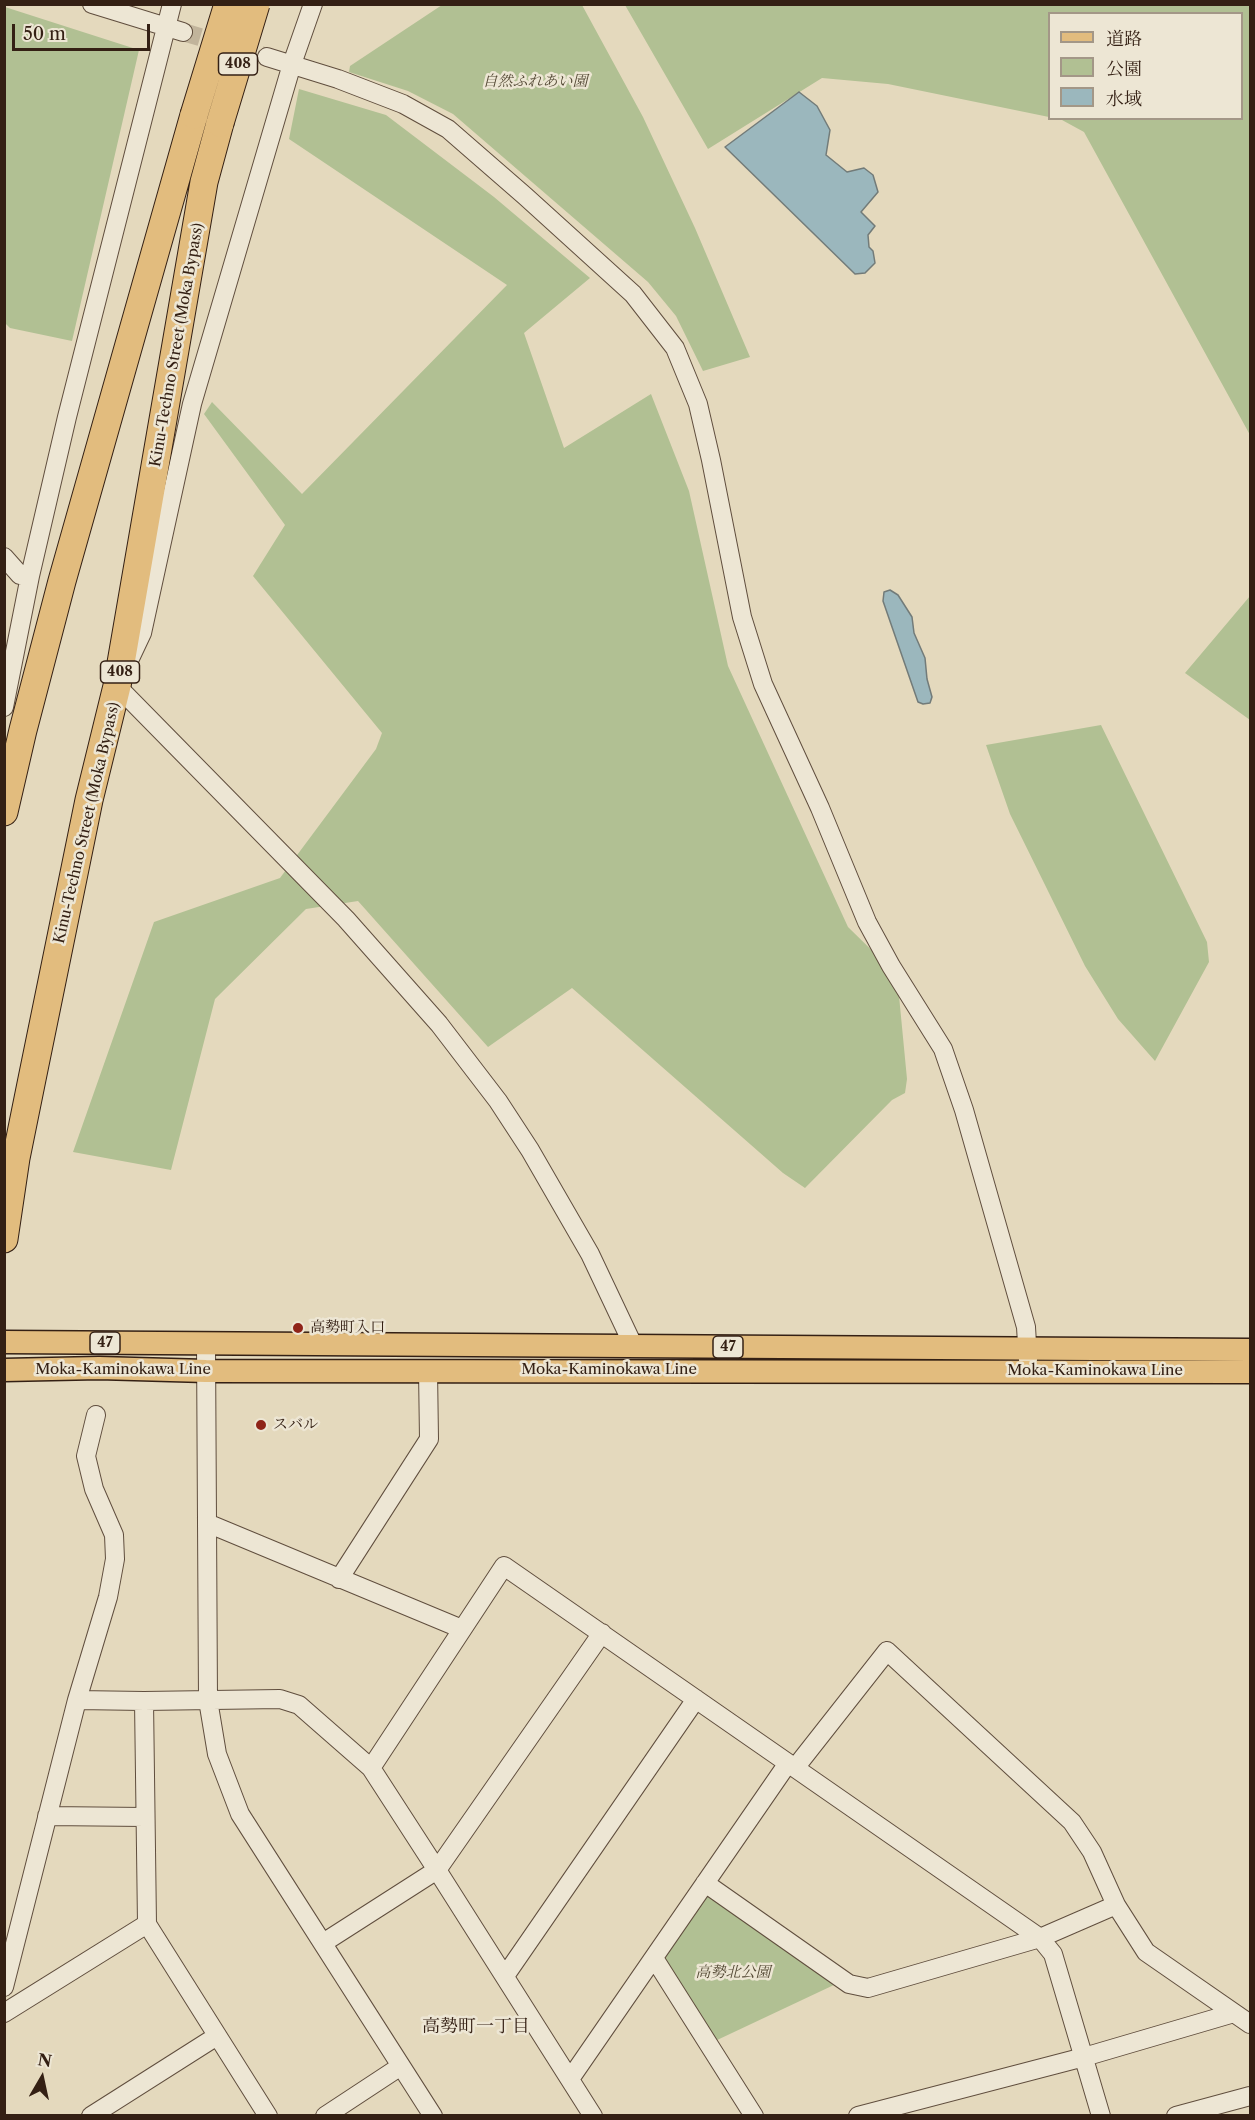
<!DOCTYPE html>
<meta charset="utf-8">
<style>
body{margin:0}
#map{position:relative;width:1255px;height:2120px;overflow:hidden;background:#e4d9bd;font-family:"Libre Caslon Text","Noto Serif JP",serif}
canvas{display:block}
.frame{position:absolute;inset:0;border:6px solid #342014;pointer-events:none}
.legend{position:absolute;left:1048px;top:12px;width:195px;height:108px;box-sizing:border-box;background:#ede6d4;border:2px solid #a39787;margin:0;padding:8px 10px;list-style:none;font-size:18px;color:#342014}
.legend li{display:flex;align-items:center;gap:12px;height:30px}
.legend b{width:30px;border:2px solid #a39787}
.north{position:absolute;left:12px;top:2048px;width:60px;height:60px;-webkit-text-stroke:4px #ede6d4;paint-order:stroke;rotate:9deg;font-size:16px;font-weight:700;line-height:24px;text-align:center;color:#342014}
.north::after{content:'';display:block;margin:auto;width:21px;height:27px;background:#342014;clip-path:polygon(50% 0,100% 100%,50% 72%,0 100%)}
.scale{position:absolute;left:12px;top:24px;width:138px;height:27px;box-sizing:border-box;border:3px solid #342014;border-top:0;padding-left:8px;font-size:18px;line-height:21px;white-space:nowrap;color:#342014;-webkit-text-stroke:4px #ede6d4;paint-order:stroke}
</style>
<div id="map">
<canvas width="1255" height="2120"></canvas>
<div class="frame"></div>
<ul class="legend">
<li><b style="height:8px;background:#e2bc7e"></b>道路</li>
<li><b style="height:16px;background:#b1c093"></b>公園</li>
<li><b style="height:16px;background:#9bb7bd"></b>水域</li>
</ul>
<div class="north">N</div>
<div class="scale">50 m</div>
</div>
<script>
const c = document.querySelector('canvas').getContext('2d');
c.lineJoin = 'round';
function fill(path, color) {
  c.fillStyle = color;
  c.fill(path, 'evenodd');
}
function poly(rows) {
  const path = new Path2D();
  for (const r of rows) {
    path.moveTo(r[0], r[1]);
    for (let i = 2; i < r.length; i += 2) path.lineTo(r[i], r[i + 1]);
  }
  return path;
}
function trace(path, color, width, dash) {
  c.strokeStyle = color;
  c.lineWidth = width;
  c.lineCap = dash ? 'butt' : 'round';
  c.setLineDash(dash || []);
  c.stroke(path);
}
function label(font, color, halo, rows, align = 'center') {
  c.font = font + ' "Libre Caslon Text","Noto Serif JP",serif';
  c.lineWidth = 5;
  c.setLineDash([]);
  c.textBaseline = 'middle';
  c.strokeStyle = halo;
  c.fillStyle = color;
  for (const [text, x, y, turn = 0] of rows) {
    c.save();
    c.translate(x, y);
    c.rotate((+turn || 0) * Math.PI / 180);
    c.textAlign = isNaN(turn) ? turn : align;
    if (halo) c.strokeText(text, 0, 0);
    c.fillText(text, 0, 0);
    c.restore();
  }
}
fill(poly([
 [442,5,582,5,643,117,695,228,750,357,703,371,676,316,648,282,453,114,408,91,349,72,350,66],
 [625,5,1250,5,1250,435,1084,132,1062,120,1056,119,1242,118,1242,14,1050,14,1049,117,888,84,822,78,708,149],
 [5,7,139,50,72,341,10,328,5,323],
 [299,89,386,115,494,197,590,278,524,333,564,448,651,394,689,491,728,666,848,927,897,975,907,1079,905,1093,892,1100,805,1188,783,1173,572,988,488,1047,358,901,306,909,215,999,171,1170,73,1152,154,922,280,878,376,749,382,733,253,576,285,525,204,414,212,402,302,494,507,285,289,139],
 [1250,596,1250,720,1185,673],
 [1101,725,1207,942,1209,962,1155,1061,1118,1019,1085,966,1010,814,986,745],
 [708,1896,724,1901,836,1984,715,2041,662,1954]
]), '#b1c093');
const water = poly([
 [799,92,817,106,830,130,826,155,847,172,864,168,873,175,878,192,861,212,875,226,868,235,869,247,873,251,875,263,865,273,855,274,725,147,799,92],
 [890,590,898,595,912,617,914,633,925,658,927,679,932,697,930,703,923,704,918,702,883,601,884,592,890,590]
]);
fill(water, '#9bb7bd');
trace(water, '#727b79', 1.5);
trace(poly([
 [183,32,267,57]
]), '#c1b49b', 18, [18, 9]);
const minor = poly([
 [92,4,183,32],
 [313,4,292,64,192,404,142,633,117,686,346,919,439,1024,498,1101,530,1150,590,1254,634,1347],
 [267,57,338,79,403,104,448,129,525,196,633,294,675,348,698,404,711,460,742,617,763,684,820,808,867,922,891,966,943,1049,964,1110,1026,1327,1028,1360],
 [4,557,20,575,30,576],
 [4,707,30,576,67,417,172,4],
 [206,1344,208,1700,217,1754,240,1814,433,2116],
 [207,1523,462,1629],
 [339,1579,429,1439,428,1370],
 [77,1700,144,1701,280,1699,299,1705,371,1768,437,1870,593,2116],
 [144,1701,147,1924,268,2116],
 [371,1768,504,1566,1040,1938,1053,1954,1101,2116],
 [795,1768,887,1651,1072,1822,1092,1852,1116,1905,1146,1952,1250,2024],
 [47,1816,145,1817],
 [705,1883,849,1984,868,1988,1040,1938,1116,1905],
 [323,1943,437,1870,602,1633],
 [654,1958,754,2116],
 [505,1976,696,1699],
 [4,1987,77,1700,108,1597,115,1559,114,1535,94,1489,86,1456,96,1415],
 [4,2013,147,1924],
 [570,2079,788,1763],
 [91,2116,217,2036],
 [325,2116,401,2066],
 [858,2116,1084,2057,1234,2013],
 [1176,2116,1250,2096]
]);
const major = poly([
 [4,1342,1250,1350],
 [4,1370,99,1368,206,1371,1250,1372]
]);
const highway = poly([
 [4,812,23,730,62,581,194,115],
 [4,1239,16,1158,32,1079,89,800,117,686,204,182,220,123]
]);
trace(minor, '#604e3e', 20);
trace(major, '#342014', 25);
trace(highway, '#342014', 29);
trace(minor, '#ede6d4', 18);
trace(major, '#e2bc7e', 22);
trace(highway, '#e2bc7e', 27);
const highwayBridge = poly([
 [194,115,228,4],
 [220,123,256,4]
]);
trace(highwayBridge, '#342014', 29, []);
trace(highwayBridge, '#e2bc7e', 27);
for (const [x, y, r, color] of [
 [298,1328,6,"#8f2418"],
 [261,1425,6,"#8f2418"]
]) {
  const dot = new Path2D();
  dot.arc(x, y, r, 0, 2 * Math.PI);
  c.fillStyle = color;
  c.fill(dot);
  trace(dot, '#ede6d4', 2);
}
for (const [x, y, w] of [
 [238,64,39],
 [120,672,39],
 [105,1343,30],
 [728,1347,30]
]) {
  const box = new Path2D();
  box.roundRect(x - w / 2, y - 11, w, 22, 4.5);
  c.fillStyle = '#ede6d4';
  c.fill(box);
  trace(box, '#342014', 1.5);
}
label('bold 14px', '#342014', null, [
 ["408",238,64],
 ["408",120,672],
 ["47",105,1343],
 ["47",728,1347]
]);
label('italic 15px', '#534834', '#ede6d4', [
 ["自然ふれあい園",535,82],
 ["高勢北公園",733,1973]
]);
label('15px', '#342014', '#ede6d4', [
 ["Kinu-Techno Street (Moka Bypass)",177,345,-80],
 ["Kinu-Techno Street (Moka Bypass)",87,823,-77],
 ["Moka-Kaminokawa Line",123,1370],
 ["Moka-Kaminokawa Line",609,1370],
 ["Moka-Kaminokawa Line",1095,1371]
]);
label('15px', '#342014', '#ede6d4', [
 ["高勢町入口",310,1328],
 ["スバル",273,1425]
], 'left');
label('18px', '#342014', '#ede6d4', [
 ["高勢町一丁目",476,2027]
]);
</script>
